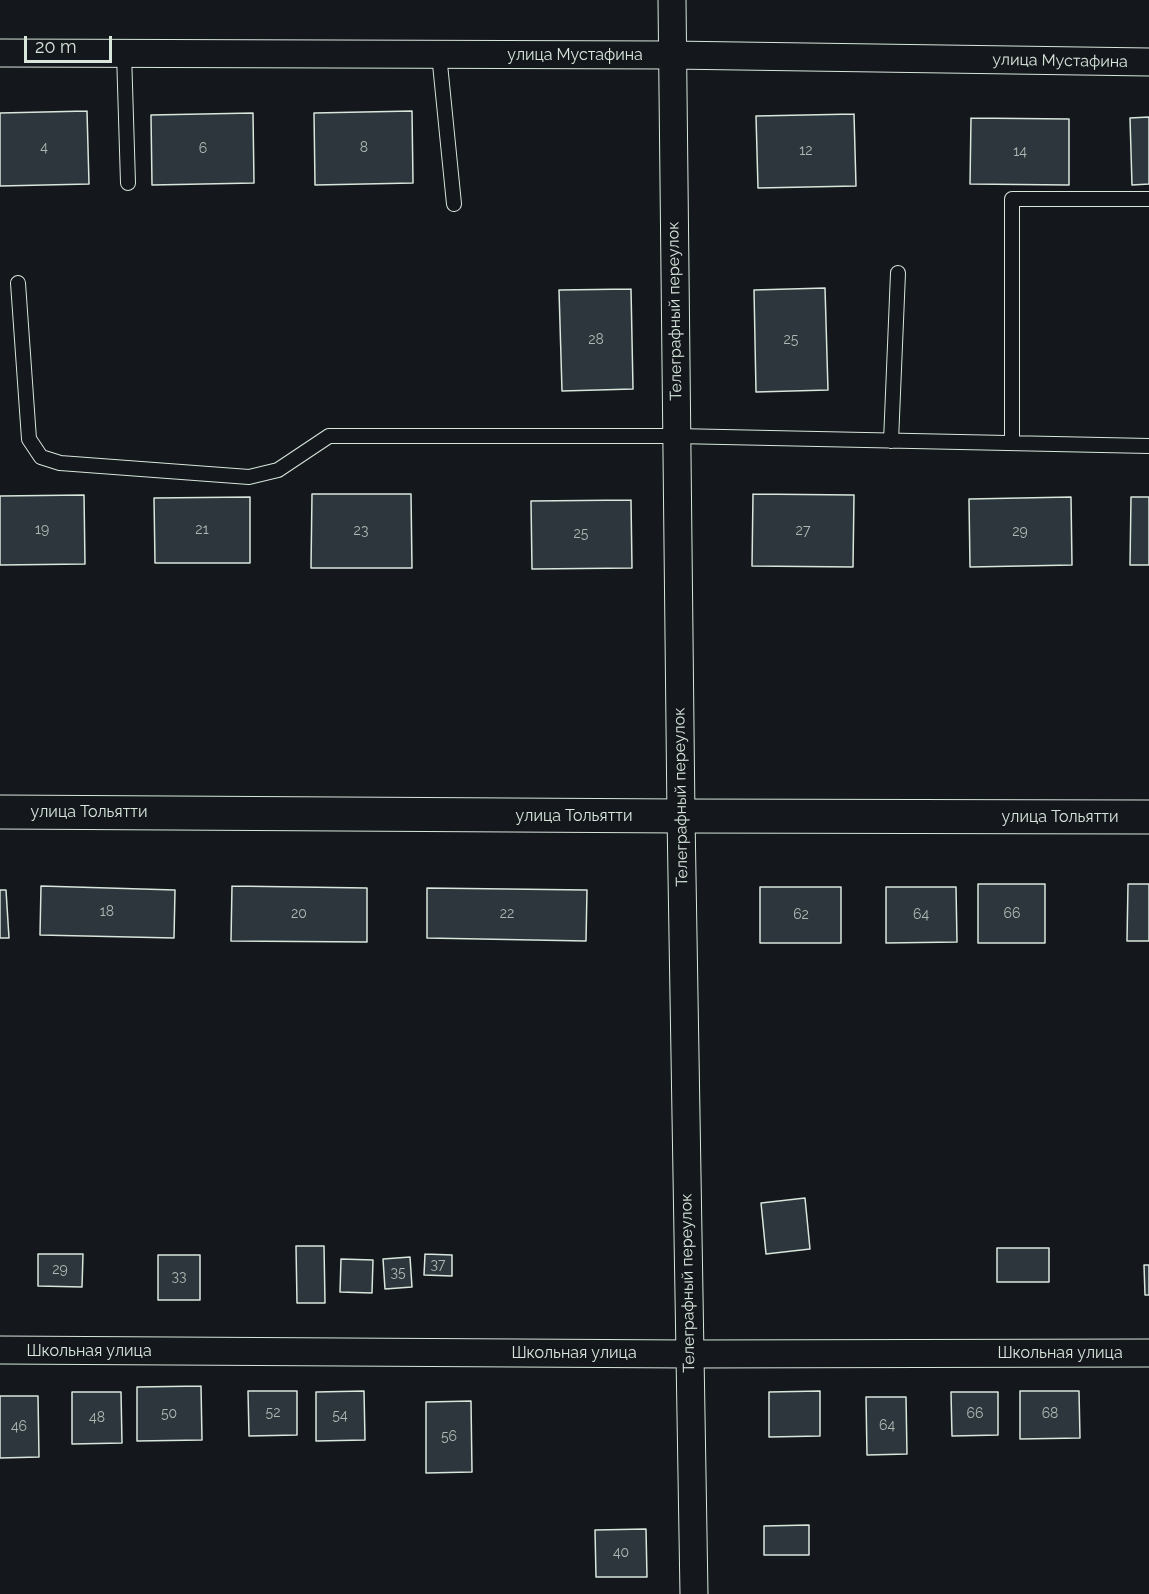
<!DOCTYPE html>
<meta charset="utf-8">
<style>
body{margin:0}
#map{position:relative;width:1149px;height:1594px;overflow:hidden;background:#14181c;font-family:Raleway,sans-serif}
canvas{display:block}
.scale{position:absolute;left:24px;top:36px;width:88px;height:27px;box-sizing:border-box;border:3px solid #d8e6dc;border-top:0;padding-left:8px;font-size:18px;line-height:21px;white-space:nowrap;color:#d8e6dc;-webkit-text-stroke:4px #14181c;paint-order:stroke}
</style>
<div id="map">
<canvas width="1149" height="1594"></canvas>
<div class="scale">20 m</div>
</div>
<script>
const c = document.querySelector('canvas').getContext('2d');
c.lineJoin = 'round';
function fill(path, color) {
  c.fillStyle = color;
  c.fill(path, 'evenodd');
}
function poly(rows) {
  const path = new Path2D();
  for (const r of rows) {
    path.moveTo(r[0], r[1]);
    for (let i = 2; i < r.length; i += 2) path.lineTo(r[i], r[i + 1]);
  }
  return path;
}
function trace(path, color, width, dash) {
  c.strokeStyle = color;
  c.lineWidth = width;
  c.lineCap = dash ? 'butt' : 'round';
  c.setLineDash(dash || []);
  c.stroke(path);
}
function label(font, color, halo, rows, align = 'center') {
  c.font = font + ' Raleway,sans-serif';
  c.lineWidth = 4.5;
  c.setLineDash([]);
  c.textBaseline = 'middle';
  c.strokeStyle = halo;
  c.fillStyle = color;
  for (const [text, x, y, turn = 0] of rows) {
    c.save();
    c.translate(x, y);
    c.rotate((+turn || 0) * Math.PI / 180);
    c.textAlign = isNaN(turn) ? turn : align;
    if (halo) c.strokeText(text, 0, 0);
    c.fillText(text, 0, 0);
    c.restore();
  }
}
const building = poly([
 [87,111,89,184,0,186,0,113,87,111],
 [412,111,413,183,315,185,314,113,412,111],
 [253,113,254,183,152,185,151,115,253,113],
 [854,114,856,186,758,188,756,116,854,114],
 [1149,117,1149,184,1132,185,1130,118,1149,117],
 [971,118,1069,119,1069,185,970,184,971,118],
 [825,288,828,390,756,392,754,290,825,288],
 [631,289,633,389,562,391,559,290,631,289],
 [312,494,411,494,412,568,311,568,312,494],
 [753,494,854,495,853,567,752,566,753,494],
 [84,495,85,564,0,565,0,496,84,495],
 [250,497,250,563,155,563,154,498,250,497],
 [1071,497,1072,565,970,567,969,499,1071,497],
 [1131,497,1149,497,1149,565,1130,565,1131,497],
 [631,500,632,568,532,569,531,501,631,500],
 [978,884,1045,884,1045,943,978,943,978,884],
 [1128,884,1149,884,1149,941,1127,941,1128,884],
 [41,886,175,890,174,938,40,935,41,886],
 [232,886,367,888,367,942,231,941,232,886],
 [760,887,841,887,841,943,760,943,760,887],
 [886,887,956,887,957,942,886,943,886,887],
 [427,888,587,890,586,941,427,938,427,888],
 [0,890,6,890,9,938,0,938,0,890],
 [805,1198,810,1249,766,1254,761,1203,805,1198],
 [296,1246,324,1246,325,1303,297,1303,296,1246],
 [997,1248,1049,1248,1049,1282,997,1282,997,1248],
 [38,1254,83,1254,82,1287,38,1286,38,1254],
 [425,1254,452,1255,452,1276,424,1275,425,1254],
 [158,1255,200,1255,200,1300,158,1300,158,1255],
 [410,1257,412,1287,385,1289,383,1259,410,1257],
 [341,1259,373,1260,372,1293,340,1292,341,1259],
 [1144,1265,1149,1265,1149,1295,1145,1295,1144,1265],
 [201,1386,202,1440,137,1441,137,1387,201,1386],
 [248,1391,297,1391,297,1435,249,1436,248,1391],
 [364,1391,365,1440,316,1441,316,1392,364,1391],
 [820,1391,820,1436,769,1437,769,1392,820,1391],
 [1020,1391,1079,1391,1080,1438,1020,1439,1020,1391],
 [72,1392,121,1392,122,1443,72,1444,72,1392],
 [951,1392,998,1392,998,1435,952,1436,951,1392],
 [0,1396,38,1396,39,1457,0,1458,0,1396],
 [866,1397,906,1397,907,1454,867,1455,866,1397],
 [471,1401,472,1472,426,1473,426,1402,471,1401],
 [809,1525,809,1555,764,1555,764,1526,809,1525],
 [646,1529,647,1577,596,1577,595,1530,646,1529]
]);
fill(building, '#2c363c');
trace(building, '#d8e6dc', 1.5);
const service = poly([
 [124,53,128,183],
 [439,54,454,204],
 [18,283,29,439,41,457,60,463,249,477,278,470,329,436,676,436,1149,446],
 [891,441,898,273],
 [1012,443,1012,199,1149,199]
]);
const minor = poly([
 [672,0,681,816,694,1594],
 [0,53,671,55,1149,62],
 [0,1350,689,1354,1149,1353]
]);
const tertiary = poly([
 [0,812,681,816,1149,817]
]);
trace(service, '#d8e6dc', 16);
trace(minor, '#d8e6dc', 29);
trace(tertiary, '#d8e6dc', 35);
trace(service, '#14181c', 14);
trace(minor, '#14181c', 27);
trace(tertiary, '#14181c', 33);
label('14px', '#adbab4', null, [
 ["4",44,148],
 ["8",364,148],
 ["6",203,149],
 ["12",806,151],
 ["14",1020,152],
 ["28",596,340],
 ["25",791,340],
 ["19",42,530],
 ["21",202,530],
 ["23",361,531],
 ["27",803,531],
 ["29",1020,532],
 ["25",581,534],
 ["18",107,912],
 ["20",299,914],
 ["22",507,914],
 ["66",1012,914],
 ["62",801,915],
 ["64",921,915],
 ["37",438,1265],
 ["29",60,1270],
 ["35",398,1273],
 ["33",179,1277],
 ["52",273,1413],
 ["50",169,1414],
 ["66",975,1414],
 ["68",1050,1414],
 ["54",340,1416],
 ["48",97,1418],
 ["64",887,1426],
 ["46",19,1427],
 ["56",449,1437],
 ["40",621,1553]
]);
label('16px', '#d8e6dc', '#14181c', [
 ["улица Мустафина",575,55],
 ["улица Мустафина",1060,61,1],
 ["Телеграфный переулок",675,311,-91],
 ["Телеграфный переулок",681,797,-91],
 ["улица Тольятти",89,812],
 ["улица Тольятти",574,816],
 ["улица Тольятти",1060,817],
 ["Телеграфный переулок",688,1283,-91],
 ["Школьная улица",89,1351],
 ["Школьная улица",574,1353],
 ["Школьная улица",1060,1353]
]);
</script>
